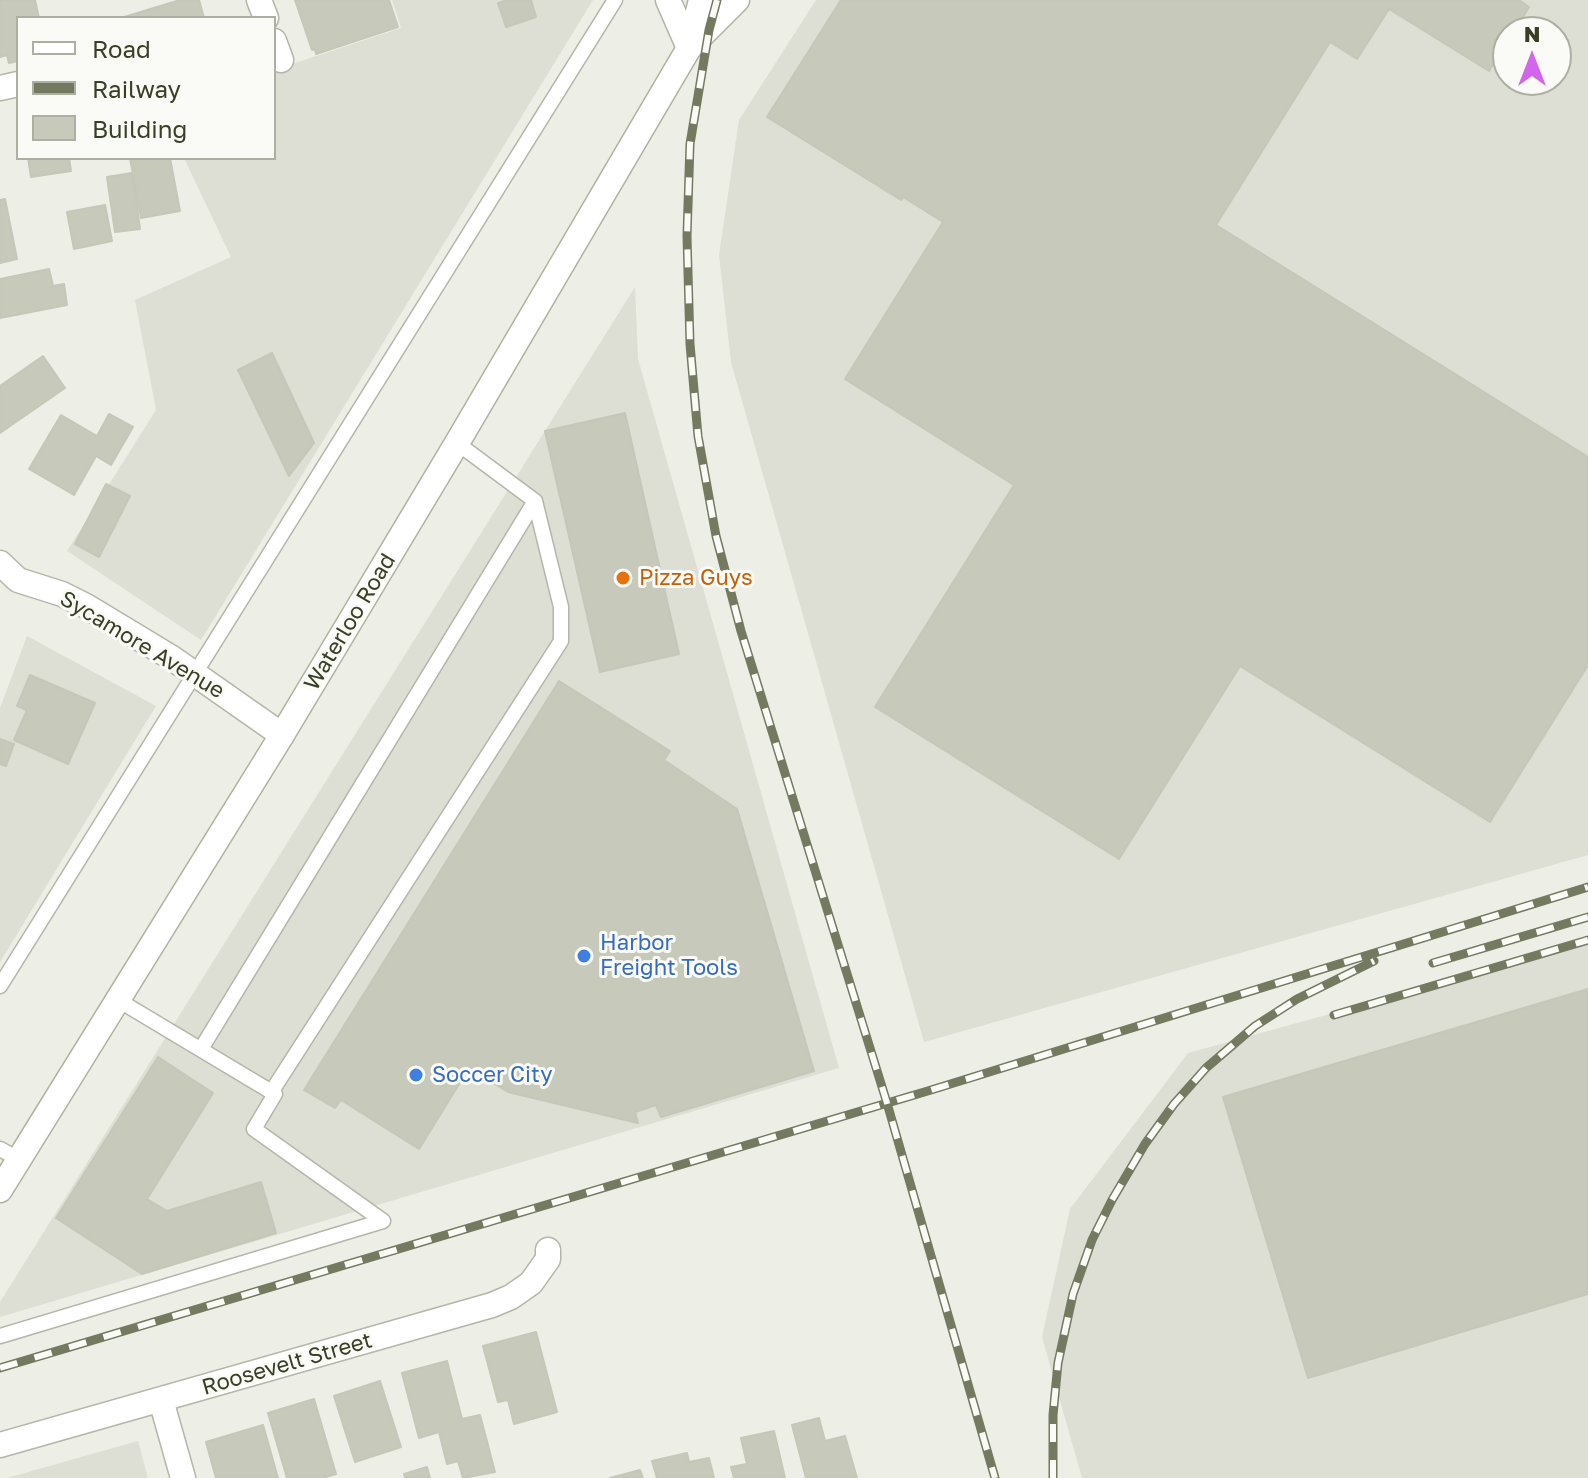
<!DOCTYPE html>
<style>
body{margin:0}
#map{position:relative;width:1588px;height:1478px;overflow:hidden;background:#edeee5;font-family:"Golos Text",sans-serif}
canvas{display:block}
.legend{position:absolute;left:16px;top:16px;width:260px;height:144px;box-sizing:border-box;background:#fafaf6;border:2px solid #acafa2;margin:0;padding:10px 14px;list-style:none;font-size:24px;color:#383f25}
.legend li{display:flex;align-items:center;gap:16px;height:40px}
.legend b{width:40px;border:2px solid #acafa2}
.north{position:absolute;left:1492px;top:16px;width:80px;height:80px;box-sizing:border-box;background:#fafaf6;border:2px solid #acafa2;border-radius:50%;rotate:0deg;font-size:22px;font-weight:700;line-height:32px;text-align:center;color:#383f25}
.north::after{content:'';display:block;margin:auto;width:28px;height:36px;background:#d265ec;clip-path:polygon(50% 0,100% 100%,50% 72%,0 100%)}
</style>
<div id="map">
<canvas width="1588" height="1478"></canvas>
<ul class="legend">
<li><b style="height:10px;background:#fff"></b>Road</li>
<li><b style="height:10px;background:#737a60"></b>Railway</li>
<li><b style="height:22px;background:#c7c9bb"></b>Building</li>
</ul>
<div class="north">N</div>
</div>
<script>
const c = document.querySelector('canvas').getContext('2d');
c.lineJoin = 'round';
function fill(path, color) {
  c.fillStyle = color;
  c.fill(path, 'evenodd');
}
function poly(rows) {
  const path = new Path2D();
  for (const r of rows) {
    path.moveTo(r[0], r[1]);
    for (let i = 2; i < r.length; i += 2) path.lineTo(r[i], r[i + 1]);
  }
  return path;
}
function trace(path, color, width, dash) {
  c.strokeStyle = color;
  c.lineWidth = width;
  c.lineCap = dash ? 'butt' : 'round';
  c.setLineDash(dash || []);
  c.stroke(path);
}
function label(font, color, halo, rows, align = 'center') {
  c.font = font + ' "Golos Text",sans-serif';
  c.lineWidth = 6;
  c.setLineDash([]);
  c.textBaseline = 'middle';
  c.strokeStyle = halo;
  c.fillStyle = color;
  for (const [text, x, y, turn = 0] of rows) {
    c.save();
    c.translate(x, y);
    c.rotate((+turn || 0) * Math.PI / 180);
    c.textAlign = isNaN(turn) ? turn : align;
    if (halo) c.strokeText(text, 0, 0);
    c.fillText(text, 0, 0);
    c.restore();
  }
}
fill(poly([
 [392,0,593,0,201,640,67,551,156,410,135,300,231,257,184,158,274,158,274,70,401,28],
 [816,0,1588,0,1588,855,924,1042,731,362,719,255,739,120],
 [1508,32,1556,32,1556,80,1508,80],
 [635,287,638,359,839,1068,0,1317,0,1302],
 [27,636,156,706,0,962,0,708],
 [1588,943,1588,1478,1082,1478,1042,1337,1070,1209,1188,1053],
 [138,1441,148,1478,7,1478]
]), '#ddded4');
const building = poly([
 [0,0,35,0,39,18,18,18,18,61,9,63,7,55,0,57,0,0],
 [180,0,199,0,204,18,121,18,180,0],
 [295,0,389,0,398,27,316,54,315,49,312,50,295,0],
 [507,0,531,0,536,17,506,27,498,3,507,0],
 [841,0,1519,0,1529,7,1514,32,1508,32,1508,41,1489,71,1389,9,1357,59,1330,42,1216,225,1588,457,1588,665,1490,822,1240,666,1119,859,875,707,1014,485,845,379,943,222,903,197,901,200,767,117,841,0],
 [28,158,69,158,71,171,31,177,28,158],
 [130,158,170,158,180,211,141,218,130,158],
 [132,173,140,229,115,232,107,177,132,173],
 [5,199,17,259,0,263,0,200,5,199],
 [105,205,112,241,74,249,67,212,105,205],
 [49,269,53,286,64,284,67,305,0,318,0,279,49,269],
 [272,353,314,443,289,476,238,370,272,353],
 [43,356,65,388,0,433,0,386,43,356],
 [625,413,679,654,600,672,545,431,625,413],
 [109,414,133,427,111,465,96,456,74,495,29,469,61,415,97,436,109,414],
 [106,484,130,496,99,557,75,544,106,484],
 [30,675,95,703,68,764,14,740,27,710,17,706,30,675],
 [559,681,670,751,664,760,737,809,814,1071,661,1117,656,1105,635,1112,638,1123,508,1092,469,1068,419,1149,341,1100,335,1108,304,1090,559,681],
 [0,739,14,744,6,766,0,764,0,739],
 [1588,989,1588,1294,1308,1378,1223,1097,1588,989],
 [158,1057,213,1093,147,1199,167,1211,261,1182,276,1233,142,1274,56,1218,158,1057],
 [536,1332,557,1412,514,1424,508,1400,498,1402,483,1346,536,1332],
 [447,1361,462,1419,480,1415,495,1472,463,1478,458,1461,447,1464,439,1432,419,1438,402,1373,447,1361],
 [380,1381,401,1447,355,1462,334,1396,380,1381],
 [314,1399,336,1474,322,1478,287,1478,268,1413,314,1399],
 [819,1418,825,1441,845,1436,857,1478,806,1478,792,1425,819,1418],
 [263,1425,278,1478,216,1478,206,1442,263,1425],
 [774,1431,785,1478,734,1478,731,1467,747,1464,741,1438,774,1431],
 [687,1453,689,1462,709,1458,714,1478,657,1478,652,1461,687,1453],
 [427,1467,430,1478,405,1478,404,1474,427,1467],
 [640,1470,643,1478,610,1478,640,1470]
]);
fill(building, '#c7c9bb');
trace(building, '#c5c7b8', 2);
const service = poly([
 [0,986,615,0],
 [201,1049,535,501,457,443],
 [272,1091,561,641,561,607,535,501],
 [0,1149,20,1160],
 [0,1336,383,1221,254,1129,275,1094,118,1000]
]);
const minor = poly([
 [259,0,266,18],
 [668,0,689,48],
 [274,41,281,60],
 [0,88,18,84],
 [0,563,18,580,62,594,86,606,172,658,282,735],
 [161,1400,183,1478],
 [0,1445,492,1305,511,1297,531,1283,548,1259,548,1250]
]);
const secondary = poly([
 [689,48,737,0],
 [0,1190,282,735,457,443,689,48,701,0]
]);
trace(service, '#b3b6a8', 17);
trace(minor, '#b3b6a8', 27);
trace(secondary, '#afb39e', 27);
trace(service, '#fff', 14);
trace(minor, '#fff', 24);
trace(secondary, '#fff', 24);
const rail = poly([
 [717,0,709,30,690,144,687,236,690,344,698,436,716,536,741,631,887,1103,995,1478],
 [1433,963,1588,917],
 [1334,1015,1588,940],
 [0,1368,931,1090,1588,887],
 [1053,1478,1053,1415,1058,1363,1073,1294,1092,1240,1112,1200,1145,1144,1174,1104,1206,1068,1255,1026,1297,999,1374,961]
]);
trace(rail, '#737a60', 9);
trace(rail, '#fafaf6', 6, [18]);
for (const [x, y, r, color] of [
 [623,578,8,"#e8710a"],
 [584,956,8,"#3f7fe0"],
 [416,1075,8,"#3f7fe0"]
]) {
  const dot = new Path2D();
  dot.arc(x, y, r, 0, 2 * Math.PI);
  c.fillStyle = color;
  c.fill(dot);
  trace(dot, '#fafaf6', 3);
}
label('22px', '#c56008', '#fafaf6', [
 ["Pizza Guys",639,578]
], 'left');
label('22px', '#383f25', '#fafaf6', [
 ["Waterloo Road",350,622,-59],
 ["Sycamore Avenue",142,645,31],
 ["Roosevelt Street",287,1364,-16]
]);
label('22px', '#366cbe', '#fafaf6', [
 ["Harbor",600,943],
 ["Freight Tools",600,968],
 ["Soccer City",432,1075]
], 'left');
</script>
